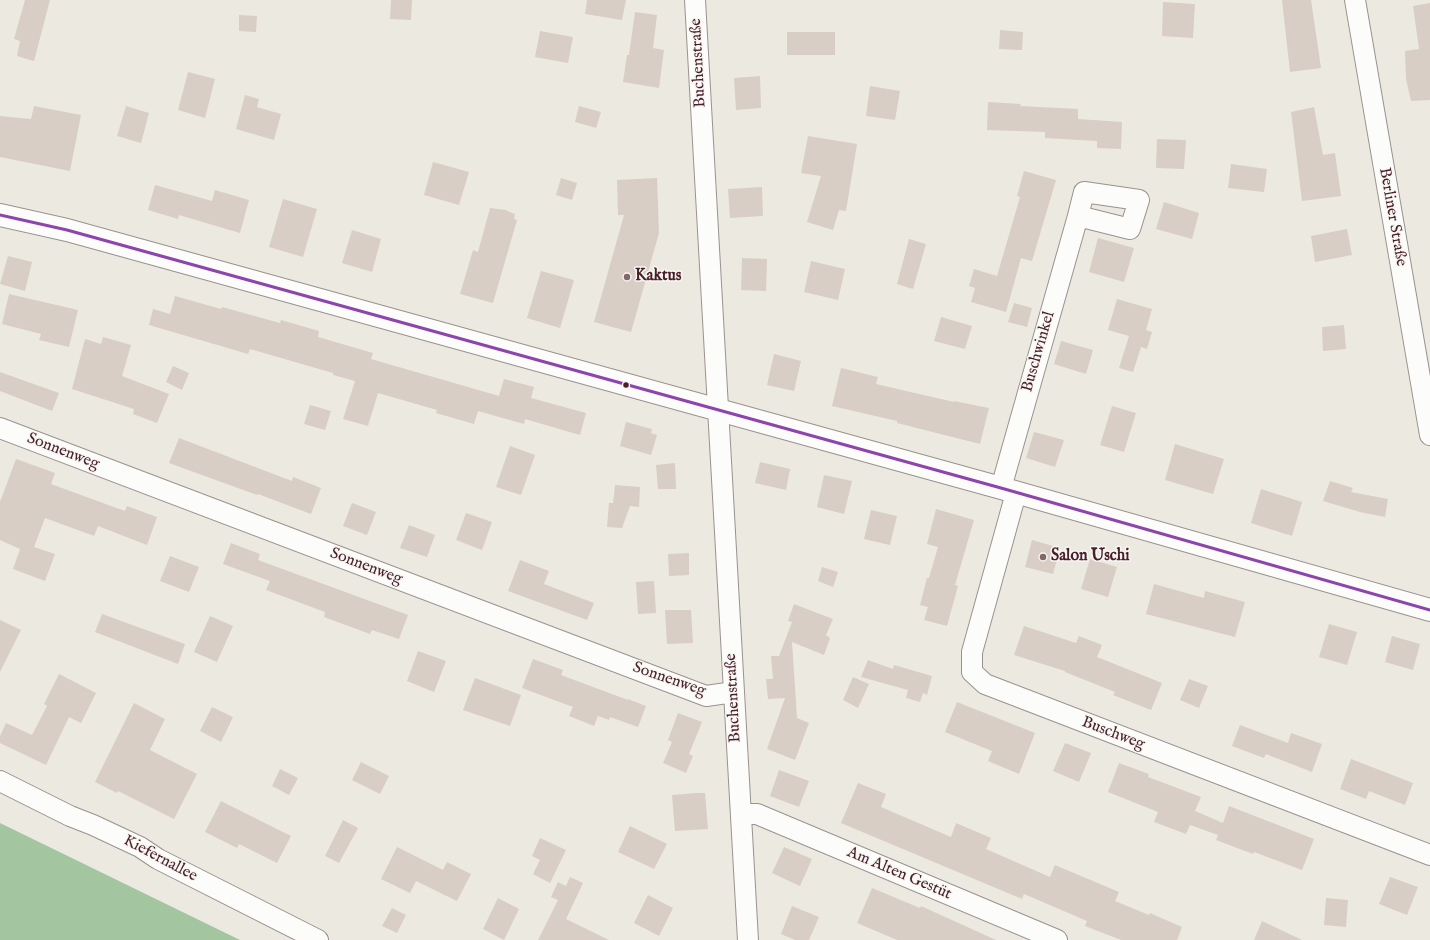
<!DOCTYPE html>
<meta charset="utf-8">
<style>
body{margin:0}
canvas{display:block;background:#ece9e0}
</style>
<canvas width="1430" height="940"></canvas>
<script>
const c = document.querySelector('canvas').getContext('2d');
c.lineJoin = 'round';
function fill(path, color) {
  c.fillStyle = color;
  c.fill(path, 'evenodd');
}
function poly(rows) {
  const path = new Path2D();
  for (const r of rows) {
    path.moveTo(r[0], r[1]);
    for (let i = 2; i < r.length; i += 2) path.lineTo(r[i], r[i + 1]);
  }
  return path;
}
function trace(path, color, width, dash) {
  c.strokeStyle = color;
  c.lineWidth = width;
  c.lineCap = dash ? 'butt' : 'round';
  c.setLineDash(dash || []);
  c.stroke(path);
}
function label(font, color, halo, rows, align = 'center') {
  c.font = font + ' "IM FELL English",serif';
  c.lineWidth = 3;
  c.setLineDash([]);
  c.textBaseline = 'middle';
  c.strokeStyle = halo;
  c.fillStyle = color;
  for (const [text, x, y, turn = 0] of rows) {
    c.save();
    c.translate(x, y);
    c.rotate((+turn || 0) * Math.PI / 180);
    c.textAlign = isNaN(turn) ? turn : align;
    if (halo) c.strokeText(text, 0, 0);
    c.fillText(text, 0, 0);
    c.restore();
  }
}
fill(poly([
 [0,823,240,940,0,940]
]), '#a3c6a1');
fill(poly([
 [25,0,50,0,34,61,17,56,20,41,14,39],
 [391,0,412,0,411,20,390,19],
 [587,0,626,0,622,20,585,14],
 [1282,0,1311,0,1321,68,1290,72],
 [1163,2,1195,4,1193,38,1162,36],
 [1430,3,1430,100,1411,101,1406,79,1405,51,1419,49,1413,6],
 [635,12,657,15,653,48,664,50,659,88,623,82,627,55,629,55],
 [239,15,257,16,256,32,239,31],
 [1000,30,1023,32,1022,50,999,49],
 [540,31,573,37,568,63,535,57],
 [787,32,835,32,835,55,787,55],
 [188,72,215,79,205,118,178,110],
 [760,76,761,108,736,110,734,78],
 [870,86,900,91,895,120,866,116],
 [245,95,259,99,257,107,281,114,274,140,236,129],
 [988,102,1021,104,1020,106,1078,109,1078,119,1122,122,1121,149,1097,148,1097,141,1045,138,1045,132,987,130],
 [34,106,81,115,70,171,0,157,0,116,31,119],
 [126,106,149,113,141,143,117,136],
 [579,106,601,112,596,128,575,122],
 [1314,107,1323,155,1335,153,1341,196,1302,201,1291,112],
 [808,136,857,144,846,211,839,210,833,230,807,222,821,176,801,173],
 [1157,139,1186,140,1184,169,1156,168],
 [433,162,469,172,459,205,424,195],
 [1231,164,1267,169,1264,192,1228,188],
 [1024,171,1056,180,1032,261,1021,258,1006,312,971,302,975,288,969,286,974,269,997,276,1020,197,1017,196],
 [561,178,577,183,572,200,556,195],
 [657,178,659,233,631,332,594,322,624,215,618,215,617,180],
 [155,185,212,201,215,190,249,200,240,233,179,215,178,219,148,210],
 [762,187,763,216,730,218,728,189],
 [283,199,317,209,303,257,269,247],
 [1164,202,1199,213,1192,239,1156,229],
 [490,208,507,210,507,211,515,214,514,219,517,220,493,303,460,294,473,250,478,252],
 [1347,229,1352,255,1315,262,1311,236],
 [352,230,381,239,372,272,342,263],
 [1098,238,1134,248,1124,282,1089,272],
 [909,239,926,244,913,289,897,284],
 [8,256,32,262,25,291,0,284],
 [742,258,767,259,766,291,741,290],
 [811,261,845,269,838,300,804,292],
 [541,271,574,280,560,328,527,318],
 [9,294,78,310,69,347,39,340,41,334,2,324],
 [175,296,221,309,222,307,280,323,281,320,319,331,318,337,373,353,371,359,499,396,504,379,534,387,531,398,586,413,580,435,525,419,524,424,478,411,474,424,436,413,437,410,378,393,368,426,343,419,355,381,333,375,333,373,250,349,248,354,149,325,153,309,170,314],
 [1117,299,1152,309,1146,330,1152,332,1147,349,1141,347,1133,372,1119,368,1129,336,1108,330],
 [1014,303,1032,308,1027,327,1008,322],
 [941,317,972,326,965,349,934,341],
 [1344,325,1346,349,1323,351,1322,327],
 [103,337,131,345,122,376,169,394,157,423,133,414,134,409,72,389,85,339,101,344],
 [1061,341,1093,350,1086,374,1054,364],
 [774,354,801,361,794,391,767,385],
 [173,366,189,373,182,390,166,382],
 [841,368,878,377,876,384,954,402,954,401,989,408,980,444,897,423,897,421,832,406],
 [0,372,59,393,52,411,0,391],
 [310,405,331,411,325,430,304,424],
 [1112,406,1136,413,1124,452,1100,445],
 [626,422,652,429,651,433,657,435,651,455,620,446],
 [1034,432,1064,440,1055,467,1026,458],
 [179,438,292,481,293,477,321,488,311,514,258,494,257,495,169,463],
 [1175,444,1224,459,1213,494,1165,480],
 [510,446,535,455,521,495,496,487],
 [16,459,55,473,51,484,125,511,127,506,157,517,147,545,98,526,94,536,45,518,34,547,55,554,45,581,13,569,20,549,0,540,0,502],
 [760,462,790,469,786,490,755,483],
 [675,463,676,489,658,489,656,465],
 [824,475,852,481,844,514,817,507],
 [1330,481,1353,488,1351,492,1388,499,1385,517,1360,512,1323,501],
 [615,485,640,487,639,507,630,506,622,528,607,527,609,503,613,503],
 [1261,489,1302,502,1292,536,1251,523],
 [352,503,376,512,367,535,343,526],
 [936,509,974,520,955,585,958,586,947,626,924,620,928,607,920,605,927,578,929,578,938,547,927,544],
 [871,510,897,516,890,545,864,539],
 [466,513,492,522,482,550,456,540],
 [409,525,435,535,427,557,400,548],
 [1032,540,1060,548,1053,574,1025,567],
 [231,543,260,554,258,560,408,615,399,639,372,630,370,634,324,617,325,612,266,590,270,581,223,564],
 [689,553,689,575,669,576,668,554],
 [170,556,199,567,189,592,160,581],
 [1090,559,1117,567,1108,597,1081,589],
 [520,560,549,571,544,584,594,603,587,620,508,591],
 [822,567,838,572,833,587,818,581],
 [654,581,656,613,638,614,636,582],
 [1154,584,1204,598,1205,591,1245,602,1235,637,1146,614],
 [794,604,833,619,826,635,830,638,824,655,792,642,797,718,809,723,795,760,767,749,785,698,768,699,766,679,773,679,771,656,779,656,792,622,788,621],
 [665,610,691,610,693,643,667,644],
 [102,614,185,644,178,664,95,632],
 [210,616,233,626,217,662,194,652],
 [0,620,21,630,0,672],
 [1329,624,1357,632,1347,665,1319,657],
 [1024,626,1076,643,1079,636,1102,645,1097,657,1162,683,1151,710,1113,695,1115,692,1065,672,1065,671,1014,655],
 [1392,636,1420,644,1413,670,1385,662],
 [418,651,446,661,434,692,407,681],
 [533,659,563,670,561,675,628,700,628,699,646,706,638,727,610,717,609,720,598,716,594,726,569,716,573,707,522,688],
 [868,660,893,669,894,665,932,676,927,695,923,693,920,702,906,698,908,690,861,677],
 [59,674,96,693,81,723,69,717,46,765,0,743,0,736,6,723,32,735,47,706,44,704],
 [853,677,869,684,858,708,843,700],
 [475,678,521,695,510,726,463,710],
 [1189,679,1208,686,1199,708,1180,700],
 [957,702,1035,733,1019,774,988,761,992,751,945,732],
 [134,703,165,719,150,750,197,774,174,819,118,791,117,793,95,782],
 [212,707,233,717,221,742,200,731],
 [678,713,702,722,689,754,693,756,686,773,663,763,672,742,668,740],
 [1240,725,1288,743,1291,733,1322,744,1312,772,1266,754,1264,758,1232,746],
 [1065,743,1091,753,1079,782,1053,771],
 [1351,759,1413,783,1405,805,1369,791,1366,799,1340,789],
 [361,762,389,776,380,794,352,780],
 [1119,763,1149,774,1148,777,1201,797,1195,811,1223,823,1229,806,1314,839,1302,870,1254,852,1253,854,1216,840,1218,835,1190,825,1186,834,1154,822,1158,812,1108,792],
 [280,769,298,778,289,795,272,786],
 [779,770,809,781,799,807,770,796],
 [858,783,886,794,881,807,951,837,956,823,991,838,986,849,1050,877,1055,865,1119,892,1115,901,1149,915,1150,913,1182,927,1177,940,1121,940,1085,926,1087,921,1024,894,1022,899,841,823],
 [696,793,705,793,708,829,675,831,672,795],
 [221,801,291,836,277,863,239,844,237,848,205,832],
 [343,820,358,828,339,863,325,856],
 [630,826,667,844,654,869,618,852],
 [540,838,566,850,550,883,533,874,540,860,532,856],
 [397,847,443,870,447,862,471,874,457,901,416,881,410,893,381,879],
 [784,847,812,859,800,886,772,873],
 [570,877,583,883,566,919,609,940,538,940,558,900,551,897,558,882,566,886],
 [1390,877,1418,887,1407,915,1379,904],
 [872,888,920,908,921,906,996,940,897,940,857,923],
 [648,895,673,908,659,936,634,923],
 [498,898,519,909,504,940,483,929],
 [1326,898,1348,900,1346,927,1324,925],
 [792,906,819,917,809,940,795,940,781,934],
 [392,908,406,915,397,933,382,926],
 [1262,921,1302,940,1254,940]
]), '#d8cec6');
const minor = poly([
 [695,0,748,940],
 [1355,0,1430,435],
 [0,428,706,696,734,692],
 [1001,488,1078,216,1130,229,1139,200,1084,192,1078,216],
 [1016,493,972,652,972,672,985,684,1430,855],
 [0,781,70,816,93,825,140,847,158,859,318,940],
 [741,814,757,814,1057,940]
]);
const tertiary = poly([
 [0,215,67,230,1001,488,1430,610]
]);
trace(minor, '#9a928f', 22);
trace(tertiary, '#9a928f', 24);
trace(minor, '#fcfcfa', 20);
trace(tertiary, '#fcfcfa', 22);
trace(poly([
 [0,215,67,230,1001,488,1430,610]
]), '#8e44ad', 3);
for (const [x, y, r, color] of [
 [627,277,4,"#83666a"],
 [626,385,3.5,"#4a1f2b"],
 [1043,557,4,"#83666a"]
]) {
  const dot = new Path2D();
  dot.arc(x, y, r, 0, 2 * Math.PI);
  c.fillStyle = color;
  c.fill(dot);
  trace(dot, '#f6f6f2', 1.5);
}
label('16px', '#4a1f2b', '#f6f6f2', [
 ["Buchenstraße",699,63,-93],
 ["Berliner Straße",1392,217,80],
 ["Buschwinkel",1039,352,-74],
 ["Sonnenweg",63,452,21],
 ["Sonnenweg",366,567,21],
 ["Sonnenweg",669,680,19],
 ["Buchenstraße",734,698,-93],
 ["Buschweg",1113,734,21],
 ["Kiefernallee",160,859,28],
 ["Am Alten Gestüt",899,874,23]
]);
label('bold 16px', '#4a1f2b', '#f6f6f2', [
 ["Kaktus",635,277],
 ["Salon Uschi",1051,557]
], 'left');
</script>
